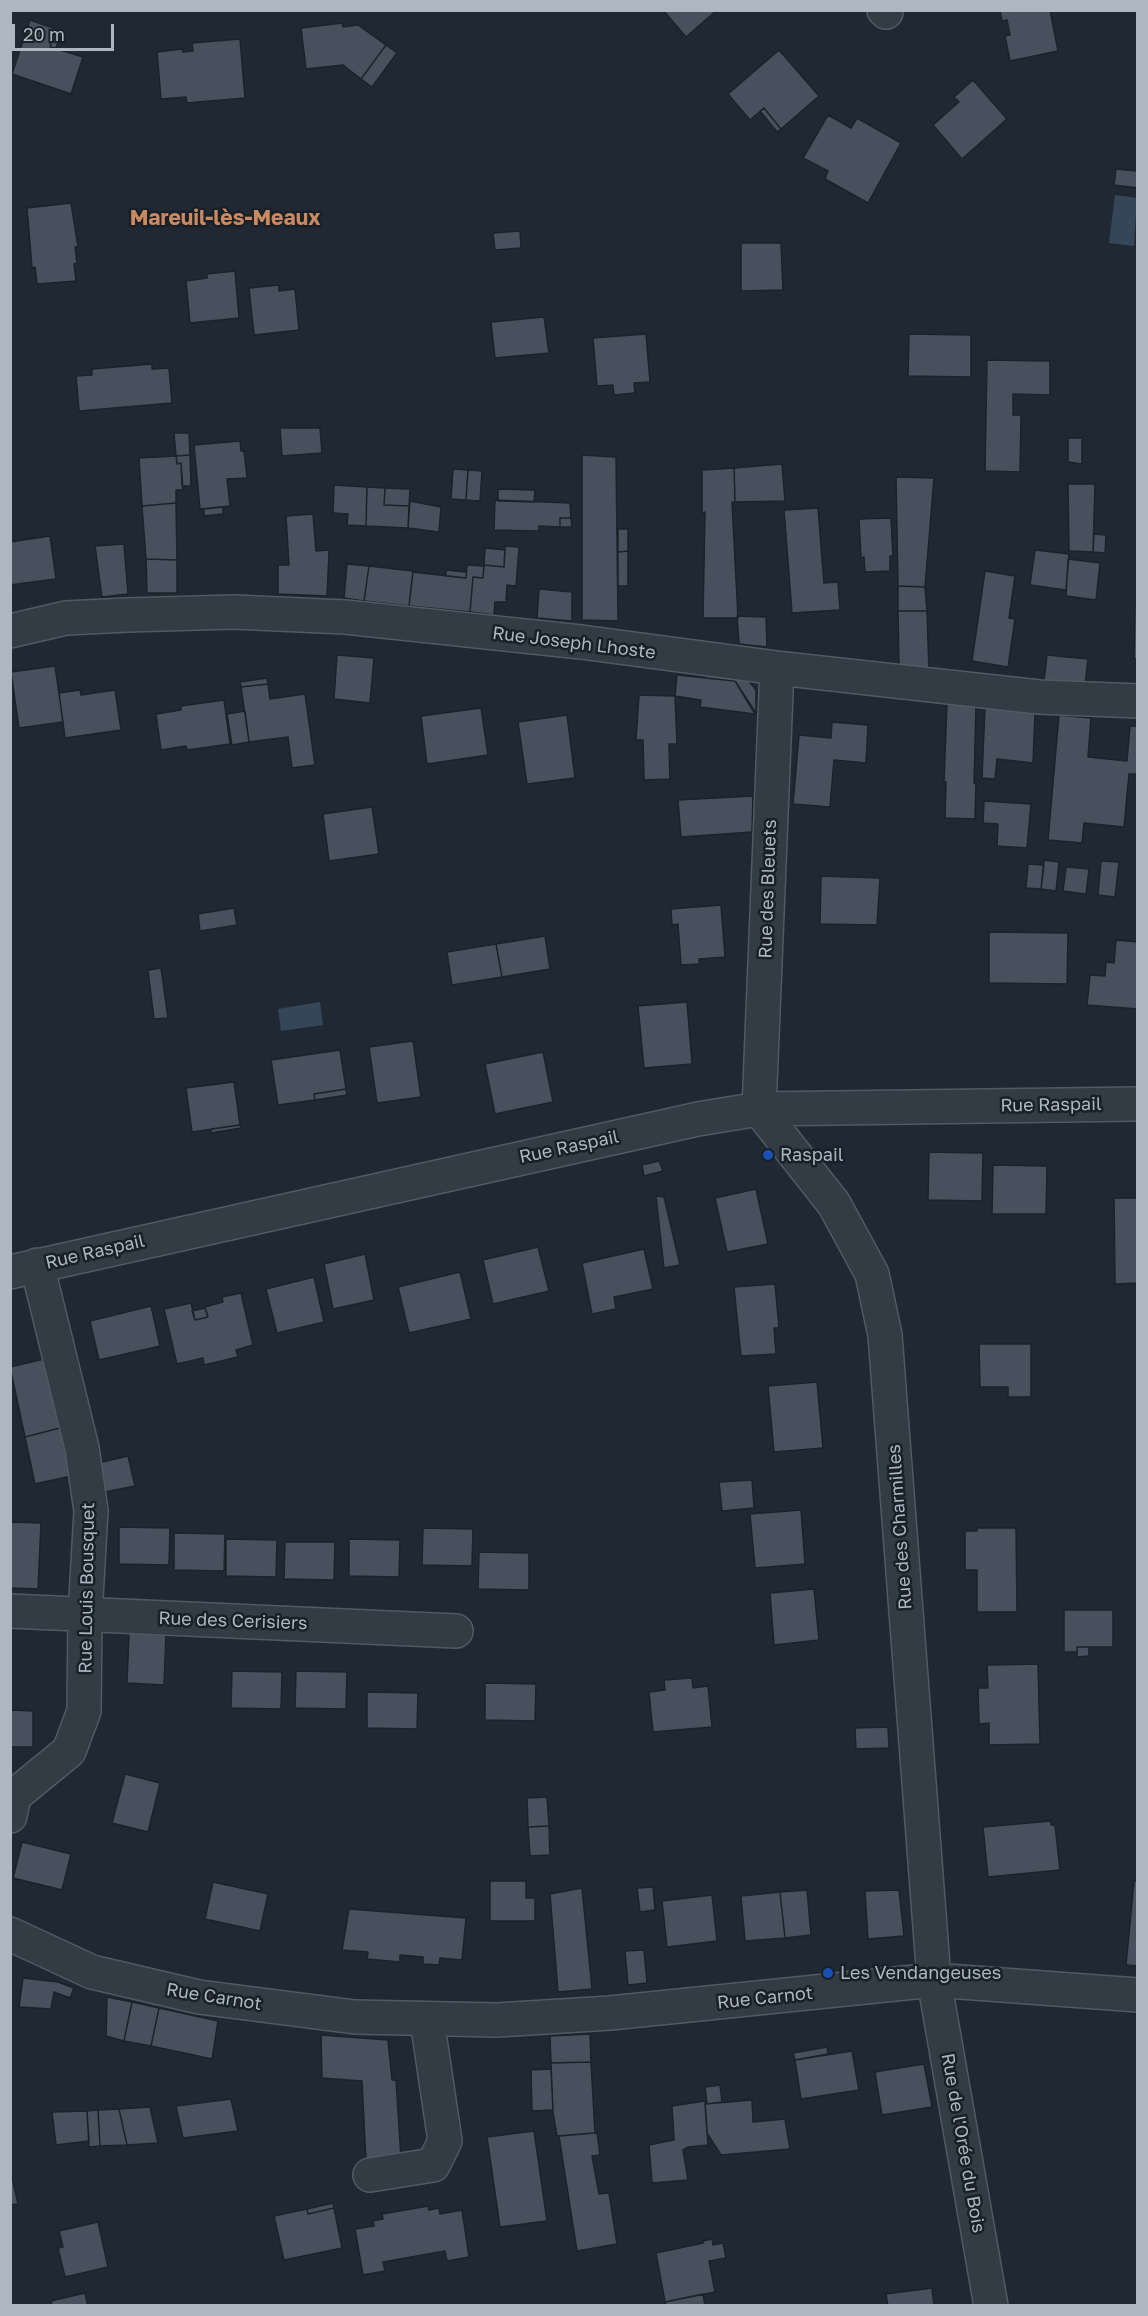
<!DOCTYPE html>
<meta charset="utf-8">
<style>
body{margin:0}
#map{position:relative;width:1148px;height:2316px;overflow:hidden;background:#202933;font-family:"Golos Text",sans-serif}
canvas{display:block}
.frame{position:absolute;inset:0;border:12px solid #adb6c1;pointer-events:none}
.scale{position:absolute;left:12px;top:24px;width:102px;height:27px;box-sizing:border-box;border:3px solid #adb6c1;border-top:0;padding-left:8px;font-size:18px;line-height:21px;white-space:nowrap;color:#adb6c1;-webkit-text-stroke:4px #192028;paint-order:stroke}
</style>
<div id="map">
<canvas width="1148" height="2316"></canvas>
<div class="frame"></div>
<div class="scale">20 m</div>
</div>
<script>
const c = document.querySelector('canvas').getContext('2d');
c.lineJoin = 'round';
function fill(path, color) {
  c.fillStyle = color;
  c.fill(path, 'evenodd');
}
function poly(rows) {
  const path = new Path2D();
  for (const r of rows) {
    path.moveTo(r[0], r[1]);
    for (let i = 2; i < r.length; i += 2) path.lineTo(r[i], r[i + 1]);
  }
  return path;
}
function trace(path, color, width, dash) {
  c.strokeStyle = color;
  c.lineWidth = width;
  c.lineCap = dash ? 'butt' : 'round';
  c.setLineDash(dash || []);
  c.stroke(path);
}
function label(font, color, halo, rows, align = 'center') {
  c.font = font + ' "Golos Text",sans-serif';
  c.lineWidth = 5;
  c.setLineDash([]);
  c.textBaseline = 'middle';
  c.strokeStyle = halo;
  c.fillStyle = color;
  for (const [text, x, y, turn = 0] of rows) {
    c.save();
    c.translate(x, y);
    c.rotate((+turn || 0) * Math.PI / 180);
    c.textAlign = isNaN(turn) ? turn : align;
    if (halo) c.strokeText(text, 0, 0);
    c.fillText(text, 0, 0);
    c.restore();
  }
}
fill(poly([
 [1115,195,1137,198,1134,246,1109,243],
 [320,1002,323,1025,281,1031,278,1009]
]), '#354659');
const building = poly([
 [663,10,717,10,686,37,663,10],
 [1000,10,1050,10,1058,51,1010,61,1005,36,1010,35,1007,20,1002,21,1000,10],
 [30,20,56,29,50,47,83,57,71,94,12,74,30,20],
 [342,23,343,27,358,25,386,45,361,79,343,65,306,69,301,28,342,23],
 [56,29,62,31,56,48,50,47,56,29],
 [240,39,245,98,187,103,186,97,161,99,157,52,182,49,183,52,193,51,192,43,240,39],
 [386,45,397,53,372,87,361,79,386,45],
 [779,50,819,96,781,129,764,108,750,120,728,94,779,50],
 [973,80,1007,119,962,159,933,125,959,102,954,97,973,80],
 [764,108,781,129,777,132,760,111,764,108],
 [828,115,851,128,857,118,901,143,868,203,825,179,828,171,803,158,828,115],
 [1116,169,1138,171,1138,188,1114,185,1116,169],
 [71,203,78,247,75,247,77,263,74,264,76,281,37,284,35,267,32,268,27,208,71,203],
 [520,231,521,248,495,250,493,233,520,231],
 [741,243,781,243,783,290,741,291,741,243],
 [235,271,239,318,190,323,186,281,207,278,207,274,235,271],
 [279,285,279,291,295,289,299,330,254,335,249,288,279,285],
 [544,317,549,353,495,358,491,322,544,317],
 [646,334,650,382,634,383,635,393,614,395,613,385,597,386,593,338,646,334],
 [909,334,971,335,971,377,908,376,909,334],
 [987,360,1050,361,1050,395,1013,394,1013,415,1021,415,1020,472,985,471,987,360],
 [152,364,152,369,169,368,172,403,79,411,76,376,92,375,92,369,152,364],
 [280,428,320,428,322,453,282,456,280,428],
 [174,433,189,433,190,455,176,456,174,433],
 [1068,438,1082,438,1082,464,1068,462,1068,438],
 [240,441,241,451,244,451,247,478,227,479,230,506,200,509,194,445,240,441],
 [190,455,191,486,182,486,181,463,177,464,176,456,190,455],
 [582,455,616,457,618,621,582,620,582,455],
 [176,456,177,464,181,463,183,490,176,490,176,503,142,506,139,458,176,456],
 [782,464,785,501,735,502,734,468,782,464],
 [734,468,735,502,732,502,738,618,703,618,705,512,702,513,702,470,734,468],
 [453,469,468,470,466,500,451,499,453,469],
 [468,470,482,471,480,501,466,500,468,470],
 [896,477,934,478,925,587,898,586,896,477],
 [1068,484,1095,484,1093,552,1069,551,1068,484],
 [334,485,367,487,366,526,347,525,348,514,333,513,334,485],
 [367,487,385,488,384,505,409,506,408,528,366,526,367,487],
 [385,488,410,489,409,506,384,505,385,488],
 [498,489,535,490,534,502,498,501,498,489],
 [495,500,570,503,571,518,560,518,560,527,539,526,539,531,494,530,495,500],
 [410,501,441,507,439,532,408,528,410,501],
 [176,503,177,560,146,559,142,506,176,503],
 [223,507,223,514,204,516,204,509,223,507],
 [818,508,824,583,838,582,840,610,792,613,784,510,818,508],
 [313,514,316,551,329,550,329,553,327,596,278,594,278,565,289,565,286,516,313,514],
 [560,518,571,518,572,527,560,527,560,518],
 [891,518,893,556,890,556,890,571,865,572,864,557,861,558,859,519,891,518],
 [618,529,628,529,628,551,618,552,618,529],
 [1094,534,1106,535,1105,553,1093,552,1094,534],
 [50,536,56,579,10,585,10,542,50,536],
 [124,544,128,594,102,597,95,546,124,544],
 [505,546,519,547,516,586,507,585,506,602,495,602,494,615,470,612,473,577,483,578,484,565,504,567,505,546],
 [485,548,505,550,504,567,484,565,485,548],
 [1035,550,1069,554,1066,590,1030,585,1035,550],
 [628,551,628,586,618,586,618,552,628,551],
 [146,559,177,560,177,593,147,593,146,559],
 [1068,559,1100,563,1096,600,1066,596,1068,559],
 [347,564,369,566,364,601,344,598,347,564],
 [467,565,484,566,483,578,473,577,470,612,409,606,413,572,466,578,467,565],
 [467,565,466,578,446,576,446,570,466,572,467,565],
 [369,566,413,571,409,606,364,601,369,566],
 [985,571,1015,576,1009,618,1015,619,1008,667,972,661,985,571],
 [898,586,925,587,927,611,898,611,898,586],
 [539,589,572,592,572,621,537,618,539,589],
 [1135,607,1138,607,1138,659,1134,659,1135,607],
 [898,611,927,611,929,671,899,668,898,611],
 [737,616,766,617,767,647,739,644,737,616],
 [337,655,374,658,370,703,334,699,337,655],
 [1047,655,1088,659,1085,685,1044,681,1047,655],
 [55,666,63,722,19,728,11,672,55,666],
 [677,675,735,681,755,714,700,707,701,700,675,696,677,675],
 [705,675,747,679,756,690,756,713,735,681,705,678,705,675],
 [267,678,268,684,241,687,240,682,267,678],
 [268,684,270,699,305,694,315,765,292,768,288,737,249,742,241,687,268,684],
 [80,690,81,695,115,690,121,730,65,738,59,693,80,690],
 [639,695,675,696,677,744,669,744,670,779,644,780,643,740,636,740,639,695],
 [224,700,230,744,187,750,186,746,161,750,156,714,181,710,181,706,224,700],
 [947,702,976,705,974,783,976,783,975,819,945,818,946,782,944,782,947,702],
 [985,707,1035,713,1033,763,997,759,995,779,982,778,985,707],
 [481,708,488,755,427,764,421,716,481,708],
 [245,711,249,742,232,745,227,714,245,711],
 [567,715,575,778,527,784,518,722,567,715],
 [1059,715,1091,718,1088,757,1127,761,1130,726,1138,726,1138,774,1129,774,1124,827,1084,823,1082,843,1048,840,1059,715],
 [832,722,868,725,866,763,834,760,830,807,793,804,799,735,831,738,832,722],
 [753,796,752,832,681,837,678,800,753,796],
 [984,801,1031,804,1027,848,997,846,998,824,983,823,984,801],
 [372,807,379,854,329,861,323,814,372,807],
 [1044,860,1059,862,1056,891,1041,889,1044,860],
 [1101,861,1119,862,1115,897,1098,895,1101,861],
 [1028,864,1044,865,1041,889,1026,888,1028,864],
 [1066,867,1089,869,1086,894,1063,891,1066,867],
 [821,876,880,878,877,925,820,924,821,876],
 [721,905,725,957,699,959,699,964,681,965,678,924,672,925,671,909,721,905],
 [234,908,237,925,200,931,198,914,234,908],
 [989,932,1068,933,1067,984,989,983,989,932],
 [545,936,550,969,502,977,496,944,545,936],
 [1116,940,1138,942,1138,1009,1087,1005,1090,975,1105,976,1106,962,1114,963,1116,940],
 [496,944,502,977,452,985,447,952,496,944],
 [161,968,168,1018,154,1019,148,970,161,968],
 [687,1002,692,1064,644,1068,638,1006,687,1002],
 [413,1041,421,1097,377,1103,369,1047,413,1041],
 [340,1050,346,1089,314,1094,315,1100,278,1105,271,1060,340,1050],
 [543,1052,553,1102,495,1114,485,1064,543,1052],
 [234,1082,240,1125,192,1132,186,1088,234,1082],
 [346,1089,347,1095,315,1100,314,1094,346,1089],
 [240,1125,241,1128,211,1133,211,1129,240,1125],
 [929,1152,983,1153,982,1201,928,1200,929,1152],
 [659,1161,663,1171,644,1176,642,1165,659,1161],
 [993,1165,1047,1166,1046,1214,992,1214,993,1165],
 [756,1189,768,1244,727,1252,715,1198,756,1189],
 [656,1196,664,1197,680,1265,664,1268,656,1196],
 [1114,1198,1138,1198,1138,1283,1115,1284,1114,1198],
 [538,1247,549,1291,493,1304,483,1260,538,1247],
 [644,1249,653,1289,614,1297,616,1309,592,1314,582,1263,644,1249],
 [365,1254,374,1300,333,1309,324,1264,365,1254],
 [460,1272,471,1319,409,1333,398,1287,460,1272],
 [314,1277,324,1322,277,1333,266,1289,314,1277],
 [775,1284,779,1328,774,1328,776,1354,741,1356,734,1287,775,1284],
 [241,1293,253,1345,236,1350,238,1357,204,1365,203,1358,177,1364,164,1309,191,1303,195,1320,208,1317,205,1307,223,1302,222,1297,241,1293],
 [151,1306,160,1346,99,1360,90,1321,151,1306],
 [205,1308,208,1317,195,1320,192,1311,205,1308],
 [979,1344,1031,1344,1031,1397,1008,1397,1008,1387,980,1387,979,1344],
 [44,1359,60,1428,25,1437,10,1367,44,1359],
 [817,1382,823,1448,774,1452,768,1386,817,1382],
 [60,1428,71,1476,35,1484,25,1437,60,1428],
 [128,1456,135,1486,105,1492,98,1463,128,1456],
 [752,1480,754,1508,722,1511,719,1482,752,1480],
 [801,1510,805,1564,755,1568,750,1514,801,1510],
 [10,1522,41,1523,38,1589,10,1588,10,1522],
 [119,1527,170,1528,169,1565,119,1564,119,1527],
 [423,1528,473,1529,472,1566,422,1565,423,1528],
 [977,1528,1016,1528,1017,1612,977,1612,977,1570,965,1570,965,1531,977,1531,977,1528],
 [174,1533,225,1534,224,1571,174,1570,174,1533],
 [226,1539,277,1540,276,1577,226,1576,226,1539],
 [349,1539,400,1540,399,1577,349,1576,349,1539],
 [285,1542,335,1542,334,1580,284,1579,285,1542],
 [479,1552,529,1553,529,1590,478,1589,479,1552],
 [814,1589,819,1640,774,1645,770,1593,814,1589],
 [1064,1610,1113,1610,1113,1647,1077,1647,1077,1652,1064,1652,1064,1610],
 [129,1633,166,1635,164,1685,127,1683,129,1633],
 [1077,1647,1089,1647,1089,1656,1077,1657,1077,1647],
 [1038,1664,1040,1744,989,1745,989,1723,979,1724,978,1688,988,1688,987,1665,1038,1664],
 [232,1671,282,1672,281,1709,231,1708,232,1671],
 [296,1671,347,1672,346,1709,295,1708,296,1671],
 [692,1678,693,1688,708,1686,712,1727,653,1732,649,1692,665,1690,664,1680,692,1678],
 [485,1683,536,1684,535,1721,485,1720,485,1683],
 [367,1692,418,1693,417,1729,367,1728,367,1692],
 [10,1710,33,1711,33,1747,10,1747,10,1710],
 [888,1727,889,1748,856,1749,855,1728,888,1727],
 [125,1774,160,1783,148,1832,112,1823,125,1774],
 [547,1797,549,1826,528,1827,527,1798,547,1797],
 [1051,1821,1051,1825,1055,1825,1060,1870,988,1877,983,1827,1051,1821],
 [549,1826,550,1855,530,1856,528,1827,549,1826],
 [22,1842,71,1854,62,1890,13,1878,22,1842],
 [490,1881,526,1881,526,1898,535,1898,535,1921,490,1921,490,1881],
 [1134,1881,1138,1881,1138,1966,1126,1965,1134,1881],
 [213,1882,268,1894,260,1931,205,1919,213,1882],
 [653,1887,655,1910,640,1912,637,1888,653,1887],
 [582,1888,592,1989,558,1992,550,1894,582,1888],
 [807,1890,811,1935,785,1938,780,1892,807,1890],
 [899,1890,904,1936,868,1939,865,1891,899,1890],
 [780,1892,785,1938,745,1941,741,1896,780,1892],
 [712,1895,717,1941,667,1947,662,1901,712,1895],
 [349,1909,466,1918,462,1960,440,1958,439,1965,423,1964,423,1957,400,1955,400,1962,367,1959,368,1952,342,1950,349,1909],
 [644,1950,647,1983,628,1985,625,1951,644,1950],
 [23,1978,58,1982,74,1988,70,1998,54,1992,51,2009,19,2007,23,1978],
 [107,1997,132,2002,124,2041,106,2036,107,1997],
 [132,2002,159,2008,151,2046,124,2041,132,2002],
 [159,2008,218,2021,212,2059,151,2046,159,2008],
 [590,2034,591,2062,551,2063,550,2036,590,2034],
 [321,2035,388,2040,392,2080,396,2080,401,2158,366,2161,362,2081,322,2078,321,2035],
 [827,2047,828,2054,795,2060,793,2053,827,2047],
 [852,2051,859,2090,801,2099,795,2060,852,2051],
 [591,2062,595,2133,557,2136,553,2112,551,2063,591,2062],
 [924,2064,932,2107,882,2115,875,2072,924,2064],
 [551,2069,553,2110,532,2111,531,2070,551,2069],
 [720,2085,722,2102,707,2104,705,2087,720,2085],
 [231,2099,238,2131,183,2138,176,2106,231,2099],
 [752,2100,753,2122,785,2119,790,2149,721,2155,707,2133,705,2104,752,2100],
 [705,2101,708,2145,688,2147,683,2150,688,2180,652,2183,649,2145,674,2140,672,2106,705,2101],
 [150,2107,158,2143,127,2145,119,2109,150,2107],
 [119,2109,127,2145,100,2146,98,2110,119,2109],
 [98,2110,100,2146,89,2147,87,2111,98,2110],
 [87,2111,89,2141,56,2145,52,2112,87,2111],
 [534,2131,547,2221,500,2227,487,2137,534,2131],
 [595,2133,597,2133,600,2155,592,2156,599,2194,609,2193,617,2244,577,2251,559,2136,595,2133],
 [10,2168,18,2204,10,2205,10,2168],
 [333,2203,334,2208,308,2214,307,2209,333,2203],
 [428,2206,429,2210,439,2208,440,2214,462,2210,469,2257,447,2261,445,2251,383,2262,385,2271,363,2275,355,2229,374,2226,373,2221,383,2219,382,2214,428,2206],
 [334,2208,342,2248,284,2260,274,2216,307,2209,308,2214,334,2208],
 [98,2222,108,2267,65,2277,58,2248,63,2247,59,2231,98,2222],
 [712,2239,713,2245,723,2243,726,2258,709,2261,715,2292,665,2302,656,2253,703,2243,703,2241,712,2239],
 [932,2288,934,2306,888,2306,886,2294,932,2288],
 [85,2293,88,2306,52,2306,51,2301,85,2293],
 [703,2294,705,2306,666,2306,665,2302,703,2294]
]);
fill(building, '#47515d');
trace(building, '#1b222a', 1.5);
const minor = poly([
 [884,10,886,12],
 [10,631,66,618,127,615,234,612,345,617,581,642,777,668,1039,697,1138,701],
 [759,1109,834,1204,872,1274,885,1335,934,1980,991,2306],
 [759,1109,777,668],
 [10,1272,698,1119,759,1109,1138,1104],
 [10,1611,456,1631],
 [10,1816,14,1796,69,1751,84,1711,85,1615,91,1511,82,1448,37,1265],
 [10,1934,92,1972,199,1997,355,2017,497,2020,610,2013,934,1980,1138,1995],
 [370,2175,433,2165,445,2141,427,2020]
]);
trace(minor, '#515962', 36);
trace(minor, '#333b44', 33);
for (const [x, y, r, color] of [
 [768,1155,6,"#1a4fb4"],
 [828,1973,6,"#1a4fb4"]
]) {
  const dot = new Path2D();
  dot.arc(x, y, r, 0, 2 * Math.PI);
  c.fillStyle = color;
  c.fill(dot);
  trace(dot, '#192028', 2);
}
label('18px', '#adb6c1', '#192028', [
 ["Rue Joseph Lhoste",574,643,7],
 ["Rue des Bleuets",768,889,-88],
 ["Rue Raspail",1051,1105,-1],
 ["Rue Raspail",569,1147,-12],
 ["Rue Raspail",95,1252,-13],
 ["Rue des Charmilles",900,1527,-94],
 ["Rue Louis Bousquet",87,1588,-89],
 ["Rue des Cerisiers",233,1621,2],
 ["Rue Carnot",214,1997,9],
 ["Rue Carnot",765,1998,-6],
 ["Rue de l'Orée du Bois",963,2143,80]
]);
label('18px', '#adb6c1', '#192028', [
 ["Raspail",780,1155],
 ["Les Vendangeuses",840,1973]
], 'left');
label('bold 21px', '#c98961', '#192028', [
 ["Mareuil-lès-Meaux",225,218]
]);
</script>
